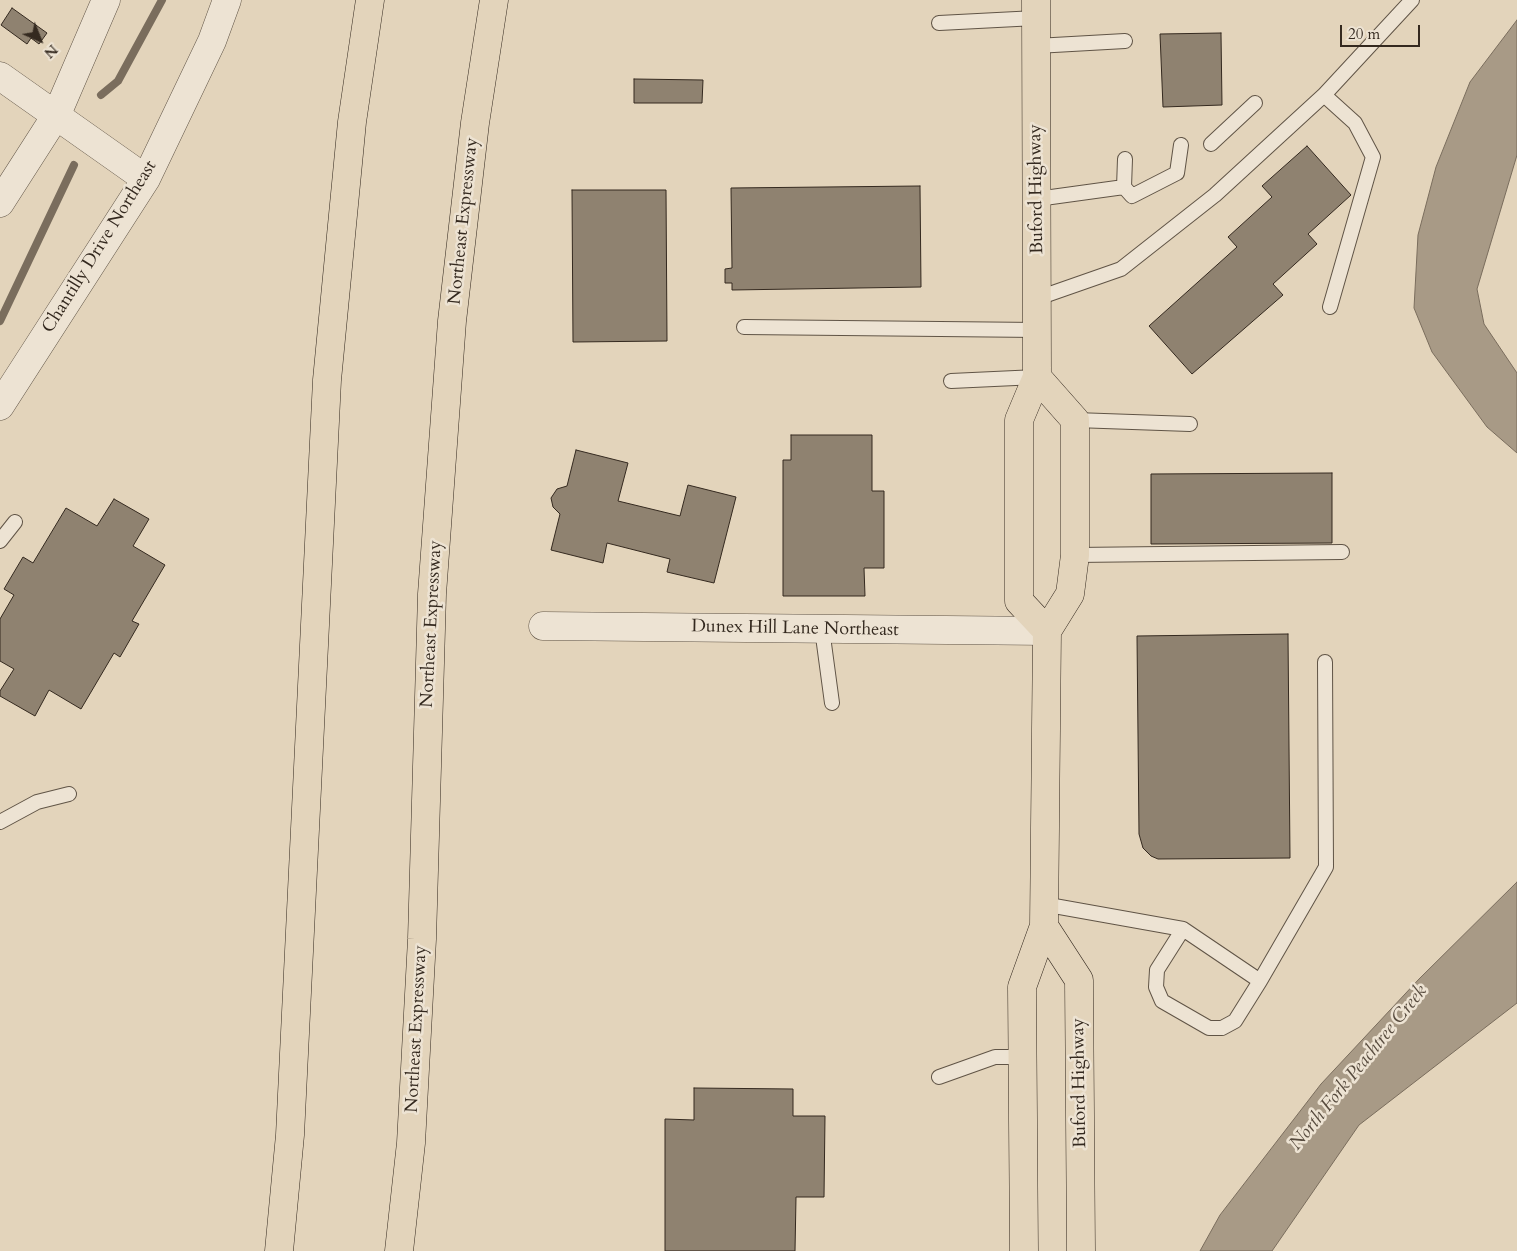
<!DOCTYPE html>
<style>
body{margin:0}
#map{position:relative;width:1517px;height:1251px;overflow:hidden;background:#e3d4bb;font-family:Cardo,serif}
canvas{display:block}
.north{position:absolute;left:15px;top:15px;width:50px;height:50px;-webkit-text-stroke:4px #ede3d3;paint-order:stroke;rotate:136deg;font-size:14px;font-weight:700;line-height:20px;text-align:center;color:#34291f}
.north::after{content:'';display:block;margin:auto;width:18px;height:22px;background:#34291f;clip-path:polygon(50% 0,100% 100%,50% 72%,0 100%)}
.scale{position:absolute;left:1340px;top:25px;width:80px;height:22px;box-sizing:border-box;border:2px solid #34291f;border-top:0;padding-left:6px;font-size:15px;line-height:18px;white-space:nowrap;color:#34291f;-webkit-text-stroke:4px #ede3d3;paint-order:stroke}
</style>
<div id="map">
<canvas width="1517" height="1251"></canvas>
<div class="north">N</div>
<div class="scale">20 m</div>
</div>
<script>
const c = document.querySelector('canvas').getContext('2d');
c.lineJoin = 'round';
function fill(path, color) {
  c.fillStyle = color;
  c.fill(path, 'evenodd');
}
function poly(rows) {
  const path = new Path2D();
  for (const r of rows) {
    path.moveTo(r[0], r[1]);
    for (let i = 2; i < r.length; i += 2) path.lineTo(r[i], r[i + 1]);
  }
  return path;
}
function trace(path, color, width, dash) {
  c.strokeStyle = color;
  c.lineWidth = width;
  c.lineCap = dash ? 'butt' : 'round';
  c.setLineDash(dash || []);
  c.stroke(path);
}
function label(font, color, halo, rows, align = 'center') {
  c.font = font + ' Cardo,serif';
  c.lineWidth = 5;
  c.setLineDash([]);
  c.textBaseline = 'middle';
  c.strokeStyle = halo;
  c.fillStyle = color;
  for (const [text, x, y, turn = 0] of rows) {
    c.save();
    c.translate(x, y);
    c.rotate((+turn || 0) * Math.PI / 180);
    c.textAlign = isNaN(turn) ? turn : align;
    if (halo) c.strokeText(text, 0, 0);
    c.fillText(text, 0, 0);
    c.restore();
  }
}
const water = poly([
 [1517,20,1517,155,1477,289,1484,324,1517,373,1517,453,1487,427,1432,352,1414,308,1418,235,1436,167,1470,82,1517,20],
 [1517,882,1517,1003,1359,1125,1272,1251,1200,1251,1220,1215,1321,1084,1419,979,1517,882]
]);
fill(water, '#a89a86');
trace(water, '#7a6d5d', 1);
trace(poly([
 [101,95,118,81,162,0],
 [0,321,74,165]
]), '#7a6d5d', 8);
const building = poly([
 [12,8,47,33,39,44,31,38,27,44,1,25,12,8],
 [1221,33,1222,105,1163,107,1160,34,1221,33],
 [634,79,703,80,702,103,634,103,634,79],
 [1307,146,1351,195,1308,234,1317,244,1273,284,1283,295,1192,374,1149,326,1237,247,1228,237,1272,197,1262,186,1307,146],
 [920,186,921,287,732,290,732,283,725,283,725,269,732,268,731,188,920,186],
 [572,190,666,190,667,341,573,342,572,190],
 [791,435,872,435,872,491,884,491,884,568,864,568,865,596,783,596,783,460,791,460,791,435],
 [576,450,628,463,618,501,680,516,688,485,736,497,714,583,667,572,670,559,607,543,603,563,551,550,560,514,553,507,551,498,557,489,567,486,576,450],
 [1332,473,1332,543,1151,544,1151,474,1332,473],
 [114,499,149,519,133,546,165,565,132,621,139,624,120,657,114,653,81,709,49,690,35,716,0,696,0,691,14,669,0,661,0,619,14,595,4,589,23,557,33,563,66,508,97,526,114,499],
 [1288,634,1290,858,1158,859,1151,856,1143,848,1139,834,1137,636,1288,634],
 [694,1088,793,1089,793,1116,825,1116,824,1197,796,1197,795,1251,665,1251,665,1119,694,1120,694,1088]
]);
fill(building, '#8f8270');
trace(building, '#34291f', 1);
const service = poly([
 [939,23,1036,18],
 [1036,46,1125,41],
 [1324,95,1355,123,1373,157,1330,307],
 [1211,144,1255,103],
 [1124,187,1132,196,1177,173,1181,145],
 [1037,199,1124,187,1125,159],
 [1038,298,1121,269,1215,195,1324,95,1412,0],
 [744,327,1038,330],
 [951,381,1037,377],
 [1075,420,1190,424],
 [0,541,15,522],
 [1075,555,1342,552],
 [822,629,832,703],
 [0,822,37,802,69,794],
 [1043,904,1183,929,1260,981,1326,867,1325,662],
 [1183,929,1157,970,1156,987,1162,1001,1209,1028,1222,1028,1235,1021,1260,981],
 [939,1077,995,1057,1022,1057]
]);
const minor = poly([
 [0,76,146,179],
 [0,203,57,114,106,0],
 [0,406,146,179,212,41,227,0],
 [543,626,1047,631]
]);
const primary = poly([
 [1036,0,1037,377,1019,420,1019,601,1047,631],
 [1044,926,1079,980,1081,1251],
 [1024,1251,1022,987,1044,926,1047,631,1070,594,1075,555,1075,420,1037,377]
]);
const motorway = poly([
 [279,1251,290,1135,327,380,352,122,370,0],
 [399,1251,411,1143,422,939,432,594,452,321,475,123,494,0]
]);
trace(service, '#605446', 16);
trace(minor, '#605446', 29);
trace(primary, '#34291f', 29);
trace(motorway, '#34291f', 29);
trace(service, '#ede3d3', 14);
trace(minor, '#ede3d3', 28);
trace(primary, '#e3d4bb', 28);
trace(motorway, '#e3d4bb', 28);
label('18px', '#34291f', '#ede3d3', [
 ["Buford Highway",1037,189,-91],
 ["Northeast Expressway",464,221,-84],
 ["Chantilly Drive Northeast",100,247,-58],
 ["Northeast Expressway",432,624,-87],
 ["Dunex Hill Lane Northeast",795,629,1],
 ["Northeast Expressway",417,1029,-87],
 ["Buford Highway",1080,1083,-91]
]);
label('italic 19px', '#574b3e', '#ede3d3', [
 ["North Fork Peachtree Creek",1359,1068,-51]
]);
</script>
